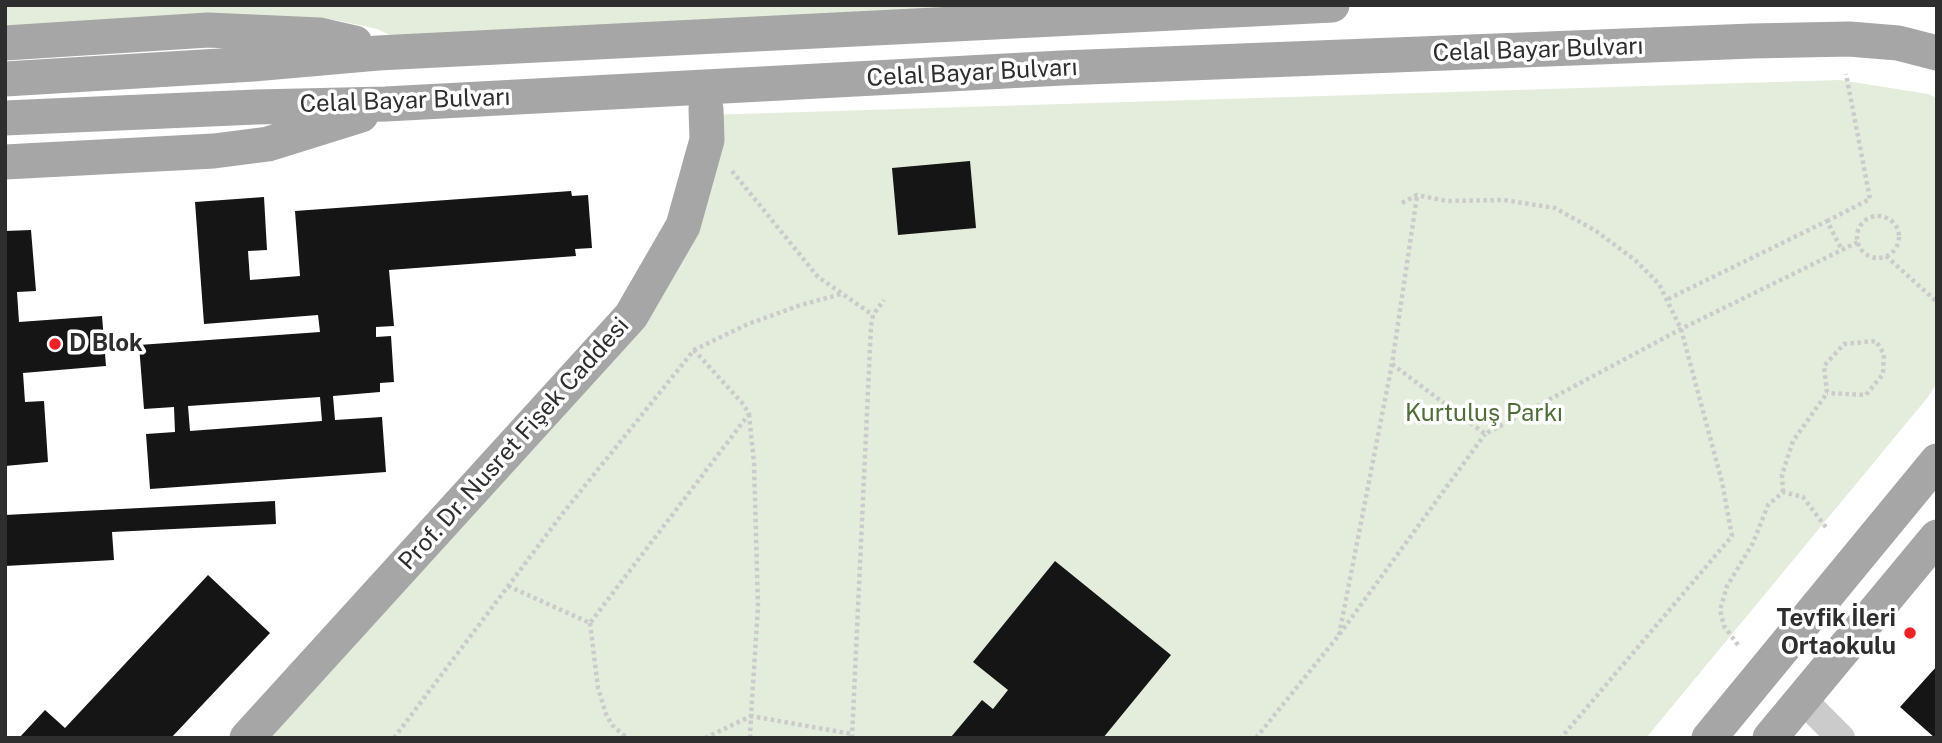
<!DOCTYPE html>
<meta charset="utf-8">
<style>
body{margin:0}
#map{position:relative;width:1942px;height:743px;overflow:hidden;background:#fff;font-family:"Public Sans",sans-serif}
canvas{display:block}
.frame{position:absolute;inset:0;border:7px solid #2e2e2e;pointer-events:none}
</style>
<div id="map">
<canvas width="1942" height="743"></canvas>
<div class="frame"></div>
</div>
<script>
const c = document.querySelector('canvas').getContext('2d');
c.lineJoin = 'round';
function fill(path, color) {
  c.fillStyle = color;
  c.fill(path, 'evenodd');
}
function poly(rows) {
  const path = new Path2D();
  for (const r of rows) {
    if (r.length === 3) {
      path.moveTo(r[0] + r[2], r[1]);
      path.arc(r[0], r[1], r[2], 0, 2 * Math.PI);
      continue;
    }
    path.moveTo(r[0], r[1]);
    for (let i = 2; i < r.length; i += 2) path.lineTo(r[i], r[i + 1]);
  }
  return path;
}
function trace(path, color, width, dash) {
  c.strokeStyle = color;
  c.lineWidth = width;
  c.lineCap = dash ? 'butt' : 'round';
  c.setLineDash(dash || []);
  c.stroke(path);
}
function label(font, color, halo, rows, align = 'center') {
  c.font = font + ' "Public Sans",sans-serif';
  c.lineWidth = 7;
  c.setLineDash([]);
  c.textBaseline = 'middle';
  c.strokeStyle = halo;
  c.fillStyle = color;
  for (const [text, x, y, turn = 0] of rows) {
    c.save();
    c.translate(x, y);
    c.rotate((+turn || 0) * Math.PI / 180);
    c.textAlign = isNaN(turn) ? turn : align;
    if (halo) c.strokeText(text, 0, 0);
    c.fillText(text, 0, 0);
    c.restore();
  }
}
fill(poly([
 [5,5,1034,5,394,37,377,29,336,20,273,16,5,29],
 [1840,80,1928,94,1937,98,1937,383,1928,397,1646,738,247,738,631,316,706,115]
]), '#e4eddb');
fill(poly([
 [970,161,976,228,898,235,892,168],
 [571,191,572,196,588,195,592,248,575,249,576,256,389,270,394,326,376,327,376,337,391,336,394,382,380,383,380,392,333,396,335,420,382,417,386,472,150,489,146,434,175,432,174,407,144,409,139,345,320,332,318,315,204,324,195,202,264,197,267,250,248,251,250,280,300,276,295,211],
 [320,397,322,421,190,431,188,406],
 [31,230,36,291,17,292,19,322,102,316,106,366,23,373,25,402,44,401,48,462,5,466,5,231],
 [275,501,276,524,112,532,114,560,5,566,5,515],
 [1055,561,1171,655,1103,738,953,738,951,737,982,700,993,709,1008,690,973,662],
 [208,575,270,633,171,738,19,738,45,710,65,728],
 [1937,666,1937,738,1935,738,1900,707]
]), '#151515');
trace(poly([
 [732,171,818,277,873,315],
 [1402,203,1417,195,1447,201,1504,200,1555,208,1596,231,1635,260,1659,284,1681,329,1722,482,1732,536,1561,738],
 [1878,237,21],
 [1827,221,1870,199,1846,74],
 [1886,256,1937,302],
 [1668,299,1827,221,1842,250],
 [1392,364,1485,434,1681,329,1858,242],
 [1783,492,1782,475,1793,441,1827,393,1824,366,1844,344,1876,341,1884,354,1883,374,1866,395,1827,393],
 [508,586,590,623,749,414,744,405,694,350],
 [590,623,598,688,606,714,612,725,627,738],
 [1339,635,1392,364,1417,196],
 [1738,645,1724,626,1720,610,1727,586,1753,543,1768,505,1783,492,1803,497,1828,530],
 [394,738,563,513,694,350,748,324,801,305,841,294],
 [705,738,751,716,758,607,754,463,749,414],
 [750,738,751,716,852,734],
 [852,738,871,326,873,315,884,300],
 [1256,738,1339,635,1485,434]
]), '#cbcbcb', 4.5, [3.5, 3.5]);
trace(poly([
 [1802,699,1841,738]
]), '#cbcbcb', 28);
trace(poly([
 [5,43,208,30,320,35,355,43],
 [5,79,253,64,378,53,1332,5],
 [5,118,256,107,386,104,1062,68,1752,41,1849,39,1898,43,1937,53],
 [5,162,214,151,268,144,361,115],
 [247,738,631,316,683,226,707,140,706,109],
 [1709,738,1937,461],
 [1770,738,1937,537]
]), '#a6a6a6', 35);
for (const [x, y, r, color] of [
 [55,344,7,"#f52026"],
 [1910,633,7,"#f52026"]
]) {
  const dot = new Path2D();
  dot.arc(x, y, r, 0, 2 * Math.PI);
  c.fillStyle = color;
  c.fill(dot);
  trace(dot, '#fff', 2.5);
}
label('24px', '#2e2e2e', '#fff', [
 ["Celal Bayar Bulvarı",1538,50,-2],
 ["Celal Bayar Bulvarı",972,73,-3],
 ["Celal Bayar Bulvarı",405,101,-2],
 ["Prof. Dr. Nusret Fişek Caddesi",514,444,-48]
]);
label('bold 24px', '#2e2e2e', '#fff', [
 ["D Blok",69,344],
 ["Tevfik İleri",1896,619,"right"],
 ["Ortaokulu",1896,647,"right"]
], 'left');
label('24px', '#4f6e37', '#fff', [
 ["Kurtuluş Parkı",1484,414]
]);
</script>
